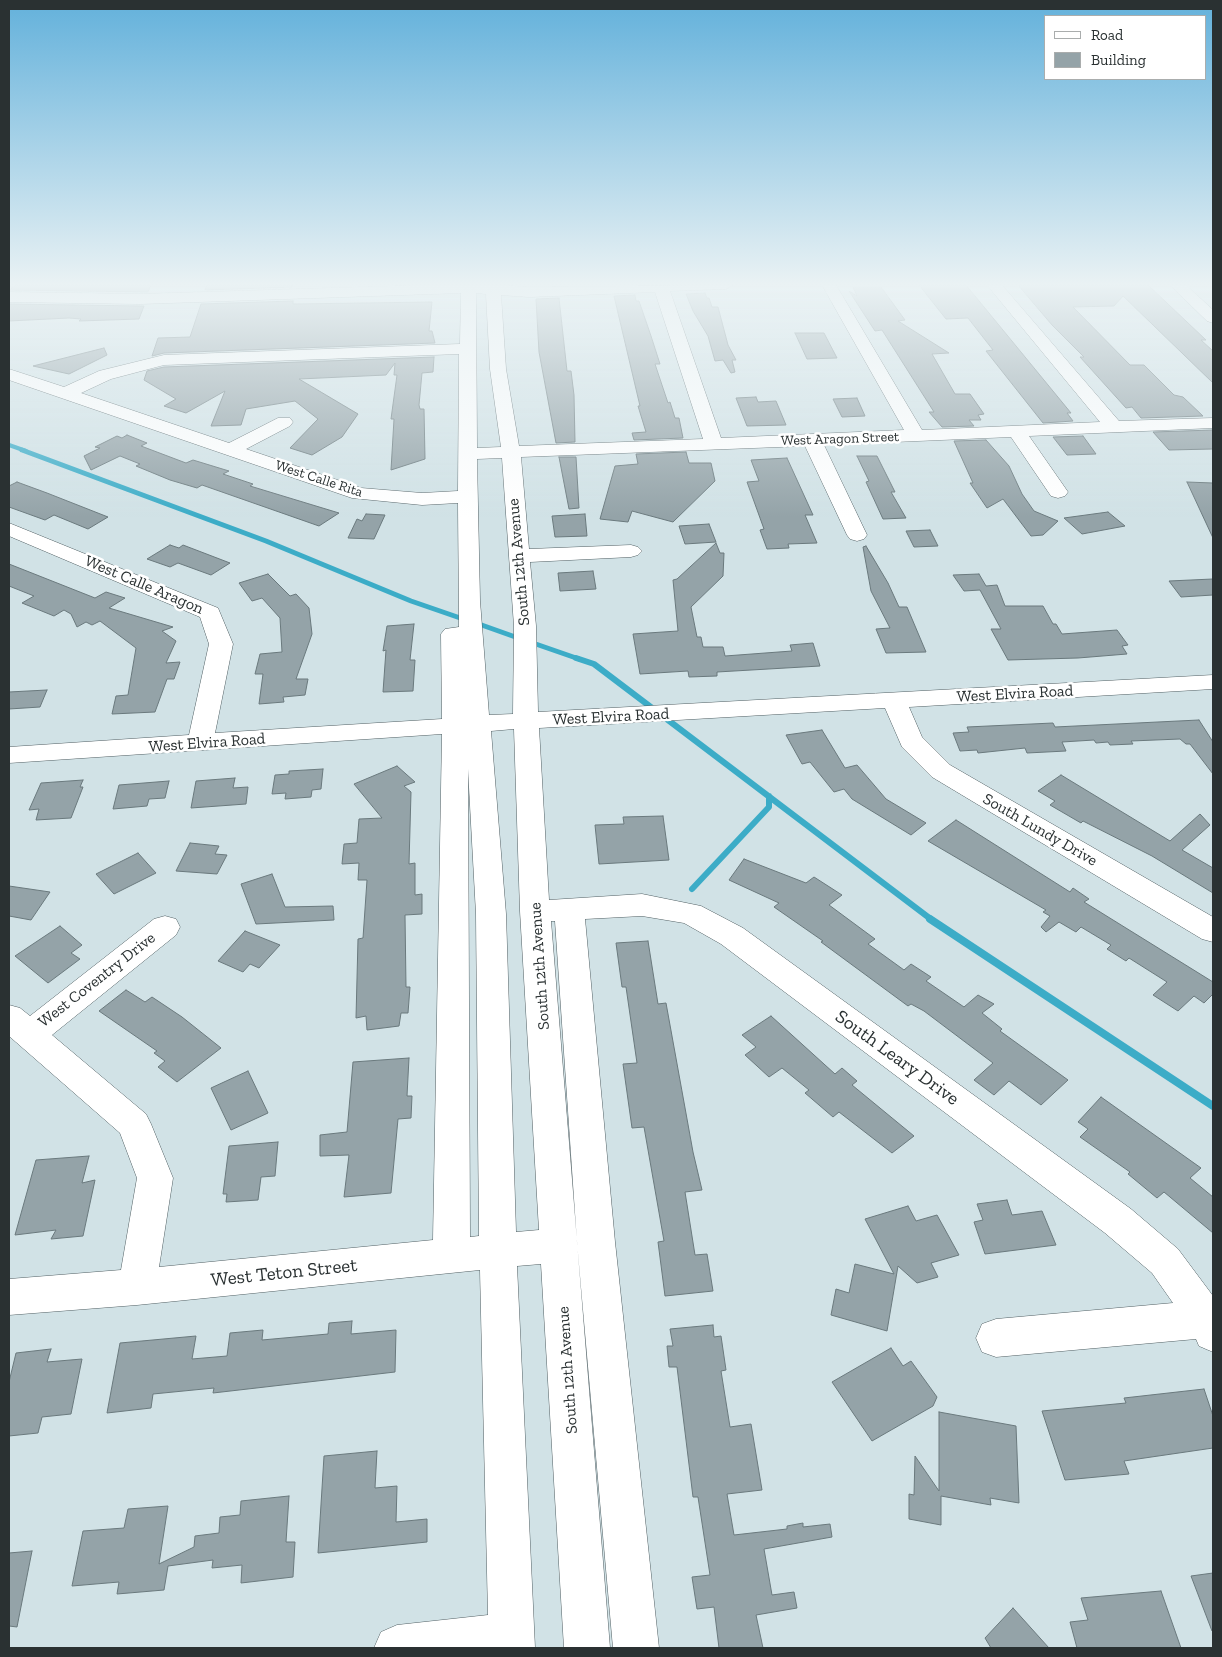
<!DOCTYPE html>
<style>
body{margin:0}
#map{position:relative;width:1222px;height:1657px;overflow:hidden;background:#d1e2e6;font-family:"Zilla Slab",serif}
canvas{display:block}
.frame{position:absolute;inset:0;border:10px solid #2a3132;pointer-events:none}
.legend{position:absolute;left:1044px;top:15px;width:162px;height:65px;box-sizing:border-box;background:#fff;border:1px solid #aaadad;margin:0;padding:6px 9px;list-style:none;font-size:15px;color:#2a3132}
.legend li{display:flex;align-items:center;gap:10px;height:25px}
.legend b{width:25px;border:1px solid #aaadad}
</style>
<div id="map">
<canvas width="1222" height="1657"></canvas>
<div class="frame"></div>
<ul class="legend">
<li><b style="height:6px;background:#fff"></b>Road</li>
<li><b style="height:14px;background:#94a3a8"></b>Building</li>
</ul>
</div>
<script>
const c = document.querySelector('canvas').getContext('2d');
c.lineJoin = 'round';
function poly(rows) {
  const path = new Path2D();
  for (const r of rows) {
    path.moveTo(r[0], r[1]);
    for (let i = 2; i < r.length; i += 2) path.lineTo(r[i], r[i + 1]);
  }
  return path;
}
function trace(path, color, width, dash) {
  c.strokeStyle = color;
  c.lineWidth = width;
  c.lineCap = dash ? 'butt' : 'round';
  c.setLineDash(dash || []);
  c.stroke(path);
}
function fill(path, color) {
  c.fillStyle = color;
  c.fill(path, 'evenodd');
}
function label(font, color, halo, rows, align = 'center') {
  c.font = font + ' "Zilla Slab",serif';
  c.lineWidth = 5;
  c.setLineDash([]);
  c.textBaseline = 'middle';
  c.strokeStyle = halo;
  c.fillStyle = color;
  for (const [text, x, y, turn = 0] of rows) {
    c.save();
    c.translate(x, y);
    c.rotate((+turn || 0) * Math.PI / 180);
    c.textAlign = isNaN(turn) ? turn : align;
    if (halo) c.strokeText(text, 0, 0);
    c.fillText(text, 0, 0);
    c.restore();
  }
}
trace(poly([
 [9,445,26,451]
]), '#3cacc7', 4);
trace(poly([
 [22,450,266,541,411,601,466,620],
 [476,623,521,639],
 [530,642,579,659]
]), '#3cacc7', 5);
trace(poly([
 [576,658,594,664,932,920],
 [692,889,769,807,769,796]
]), '#3cacc7', 6);
trace(poly([
 [930,919,1213,1106]
]), '#3cacc7', 8);
const building = poly([
 [16,285,151,285,148,292,9,290,16,285],
 [207,285,293,285,293,287,205,290,207,285],
 [919,285,966,285,1071,413,1067,413,1073,421,1043,423,986,351,993,350,968,318,946,319,919,285],
 [1018,285,1148,285,1206,340,1201,340,1213,351,1213,383,1123,296,1114,306,1073,307,1130,365,1144,365,1174,395,1183,397,1203,416,1141,418,1132,407,1126,408,1080,357,1084,357,1052,325,1018,285],
 [853,287,881,287,905,320,898,321,949,353,932,354,955,394,970,394,984,414,978,415,981,420,969,420,974,426,942,427,929,412,934,412,882,330,875,331,849,291,857,296,853,287],
 [705,293,707,298,709,298,712,307,718,307,728,345,736,360,732,360,735,372,731,373,723,360,715,361,708,336,693,311,686,294,705,293],
 [635,295,636,301,639,301,651,336,660,364,655,364,668,403,670,402,675,418,679,418,683,438,634,440,632,433,646,432,638,406,640,406,614,296,635,295],
 [559,298,567,371,571,371,574,395,575,442,556,443,539,352,536,299,559,298],
 [293,301,293,304,432,302,429,331,432,331,435,343,164,353,152,356,158,338,190,337,201,304,293,301],
 [9,304,140,306,144,306,139,319,79,321,81,319,69,318,9,321,9,304],
 [795,333,824,333,837,358,807,359,795,333],
 [104,348,107,355,69,374,33,366,104,348],
 [434,357,433,372,422,373,419,405,420,409,424,409,425,459,391,470,394,419,391,419,397,375,394,375,395,363,386,375,299,379,358,414,342,437,312,455,290,448,318,419,295,401,246,409,241,425,211,426,225,391,186,413,164,406,176,399,144,380,147,371,164,367,434,357],
 [756,397,758,402,776,401,786,425,747,426,736,398,756,397],
 [857,398,865,416,842,417,833,399,857,398],
 [1213,430,1213,449,1169,450,1153,432,1213,430],
 [127,435,147,443,141,446,186,463,193,460,229,471,223,474,253,484,250,486,339,513,319,526,202,485,197,488,170,480,136,466,140,464,120,456,91,470,84,456,100,448,95,447,117,436,122,438,127,435],
 [1083,436,1096,454,1067,455,1053,437,1083,436],
 [986,440,1009,466,1022,494,1034,511,1058,521,1043,535,1031,536,1003,499,987,508,970,483,973,483,954,441,986,440],
 [686,452,689,463,711,463,715,481,673,522,632,511,628,522,600,519,615,466,638,464,636,454,686,452],
 [857,456,877,456,895,492,891,492,906,518,883,519,866,482,869,481,857,456],
 [559,457,576,457,579,508,569,509,559,457],
 [787,458,813,515,805,515,817,543,788,544,789,548,767,549,760,530,764,529,747,482,759,481,751,460,787,458],
 [17,482,47,493,108,517,88,529,54,515,45,520,9,507,9,486,17,482],
 [1187,482,1213,483,1213,538,1187,482],
 [1108,512,1125,526,1082,534,1064,518,1108,512],
 [366,514,385,515,374,539,348,538,357,519,362,521,366,514],
 [585,514,587,536,555,537,552,516,585,514],
 [709,524,716,542,685,544,679,526,709,524],
 [930,530,938,546,914,547,906,531,930,530],
 [716,543,720,553,724,553,723,576,691,607,697,637,701,637,703,647,723,647,725,656,792,651,790,645,813,643,820,666,717,672,717,676,689,677,688,671,640,674,633,634,678,631,673,580,677,579,716,543],
 [170,545,179,548,183,545,230,563,211,575,178,563,170,567,147,559,170,545],
 [866,546,888,583,899,607,907,607,926,652,886,653,876,629,890,628,871,591,863,547,866,546],
 [9,564,95,598,106,592,125,598,109,608,173,627,162,631,176,641,166,663,180,662,174,679,167,679,155,712,112,714,116,696,128,695,136,648,100,621,92,625,86,622,77,627,71,614,64,610,54,616,22,603,34,596,9,586,9,564],
 [593,571,596,589,560,591,558,573,593,571],
 [268,574,290,596,296,594,309,608,312,634,296,679,308,679,305,695,283,697,284,702,259,704,263,674,255,674,260,654,282,652,280,618,262,598,252,601,239,583,268,574],
 [979,574,986,586,997,585,1005,606,1043,606,1053,624,1056,624,1062,634,1117,630,1128,645,1122,646,1127,654,1078,658,1008,660,991,629,1001,629,980,590,964,591,953,575,979,574],
 [1213,579,1213,595,1181,597,1169,581,1213,579],
 [414,624,410,660,415,660,413,691,383,692,386,650,383,651,387,626,414,624],
 [47,690,40,707,9,709,9,692,47,690],
 [1199,720,1213,742,1213,774,1190,744,1186,744,1180,739,1131,741,1133,744,1110,745,1108,742,1096,743,1094,740,1062,742,1066,751,1027,753,1025,748,978,753,977,750,960,751,953,733,969,732,967,727,1053,723,1055,727,1199,720],
 [822,730,845,768,857,765,886,799,926,823,911,835,852,799,844,789,834,792,810,762,802,764,786,735,822,730],
 [397,766,415,782,404,786,411,792,409,864,415,863,415,895,422,894,422,914,405,915,406,987,410,987,408,1013,401,1013,399,1026,367,1030,366,1016,356,1018,358,939,363,938,367,880,358,880,359,863,342,864,344,844,357,843,359,819,382,818,354,784,397,766],
 [323,769,321,789,312,790,311,797,285,799,286,793,272,794,275,775,289,774,289,771,323,769],
 [1061,775,1170,841,1200,814,1210,825,1182,850,1213,868,1213,893,1152,856,1083,821,1081,823,1050,805,1055,801,1038,791,1061,775],
 [235,778,233,788,248,787,246,804,191,808,196,781,235,778],
 [83,780,80,787,83,787,71,818,36,820,39,809,29,810,41,783,83,780],
 [169,781,165,798,149,799,147,806,113,809,119,785,169,781],
 [663,816,669,860,599,864,595,825,624,824,623,817,663,816],
 [956,820,1070,892,1073,888,1089,899,1084,902,1213,982,1213,994,1204,1003,1194,996,1178,1011,1153,995,1167,982,1129,958,1126,961,1107,949,1111,945,1081,927,1076,932,1059,922,1046,932,1041,927,1050,916,1043,912,1046,910,928,841,956,820],
 [190,843,219,846,215,854,227,855,217,874,176,871,190,843],
 [138,853,156,873,114,894,96,874,138,853],
 [744,859,806,883,814,877,842,895,829,905,875,939,868,944,904,970,911,964,931,977,926,981,964,1007,978,995,994,1004,982,1013,1002,1029,1000,1031,1068,1080,1041,1105,1009,1081,994,1095,974,1080,993,1063,924,1011,911,1004,908,1006,821,942,823,941,774,907,779,903,729,880,744,859],
 [272,874,285,907,333,906,334,920,256,924,241,884,272,874],
 [9,886,50,892,31,920,9,916,9,886],
 [60,926,82,945,71,953,80,959,48,983,15,956,60,926],
 [245,931,280,945,259,968,250,964,243,972,218,961,245,931],
 [648,941,658,1004,666,1003,693,1152,702,1190,685,1192,695,1255,707,1254,713,1291,665,1296,658,1242,664,1241,644,1127,632,1128,623,1064,637,1063,626,987,622,987,616,943,648,941],
 [126,990,145,1002,152,997,182,1017,221,1048,177,1082,158,1067,165,1061,154,1053,157,1051,99,1011,126,990],
 [771,1016,835,1074,842,1068,857,1081,852,1085,914,1136,892,1153,839,1112,833,1117,805,1093,809,1090,782,1068,769,1077,745,1055,756,1047,742,1035,771,1016],
 [409,1058,407,1096,412,1096,411,1118,398,1119,391,1193,344,1197,349,1155,320,1156,320,1135,347,1132,353,1062,409,1058],
 [248,1071,268,1113,231,1130,211,1088,248,1071],
 [1101,1097,1201,1168,1190,1178,1213,1197,1213,1233,1164,1192,1157,1198,1128,1174,1130,1172,1080,1137,1088,1129,1078,1122,1101,1097],
 [278,1142,275,1176,261,1177,258,1200,226,1202,227,1194,223,1194,229,1146,278,1142],
 [89,1156,82,1183,95,1180,83,1236,51,1239,56,1230,15,1235,36,1160,89,1156],
 [1007,1200,1012,1215,1042,1211,1056,1245,985,1254,974,1222,983,1220,977,1204,1007,1200],
 [908,1206,916,1221,937,1215,959,1255,931,1263,938,1277,917,1283,898,1266,887,1331,831,1315,836,1289,849,1293,855,1264,894,1274,865,1219,908,1206],
 [352,1321,351,1334,396,1330,395,1372,213,1393,214,1388,153,1394,151,1408,107,1413,120,1343,196,1336,192,1359,227,1356,230,1333,263,1330,262,1340,328,1334,329,1323,352,1321],
 [713,1325,714,1337,721,1336,726,1370,721,1371,730,1427,751,1424,762,1490,727,1494,734,1535,787,1529,787,1526,803,1523,803,1527,830,1524,832,1537,764,1549,772,1595,794,1592,797,1608,756,1615,763,1648,719,1648,714,1607,697,1609,692,1577,710,1575,698,1497,693,1497,677,1367,669,1367,667,1346,673,1346,670,1329,713,1325],
 [891,1348,903,1366,911,1361,937,1397,933,1406,872,1441,832,1382,891,1348],
 [51,1349,47,1362,82,1359,71,1414,42,1417,38,1433,9,1436,9,1382,16,1353,51,1349],
 [1204,1389,1213,1416,1213,1448,1124,1461,1129,1474,1065,1480,1042,1411,1126,1403,1124,1398,1204,1389],
 [939,1412,1016,1426,1019,1503,990,1498,991,1505,941,1496,941,1525,909,1519,909,1494,914,1495,915,1456,939,1491,939,1412],
 [377,1451,375,1488,397,1486,396,1522,427,1519,427,1542,318,1553,324,1456,377,1451],
 [289,1496,286,1542,295,1542,293,1577,241,1583,242,1565,212,1568,213,1560,168,1566,164,1590,117,1594,119,1582,72,1586,83,1531,124,1528,128,1509,168,1506,159,1564,194,1547,195,1536,219,1533,220,1517,240,1515,241,1501,289,1496],
 [32,1551,17,1627,9,1626,9,1553,32,1551],
 [1213,1573,1213,1631,1212,1631,1191,1576,1213,1573],
 [1161,1591,1181,1648,1077,1648,1070,1622,1088,1620,1081,1598,1161,1591],
 [1013,1608,1049,1648,991,1648,985,1638,1013,1608]
]);
fill(building, '#94a3a8');
trace(building, '#6a797d', 1);
const minor = poly([
 [424,285,500,285,529,287,733,285,726,289,670,291,721,438,904,430,822,285,836,285,922,430,1100,422,987,285,1002,285,1119,421,1213,418,1213,428,1029,436,1068,492,1065,496,1058,498,1051,496,1011,437,824,445,867,535,864,539,857,541,850,539,847,535,805,446,521,457,529,549,631,545,638,547,642,551,638,555,631,557,530,562,536,626,538,712,1213,675,1213,689,909,707,922,737,950,765,1213,917,1213,942,1202,939,932,777,902,747,885,708,539,728,549,900,642,894,701,906,743,928,1131,1209,1178,1249,1213,1296,1213,1352,1199,1346,1196,1339,996,1357,982,1352,976,1338,982,1324,996,1319,1173,1303,1152,1273,1105,1233,721,944,684,923,642,916,585,919,615,1242,659,1648,613,1648,577,1242,555,921,551,921,610,1648,564,1648,541,1264,517,1266,535,1648,374,1648,381,1632,397,1625,488,1615,480,1270,137,1305,9,1315,9,1279,121,1270,137,1178,120,1133,9,1036,9,1005,20,1008,30,1016,154,919,165,916,176,919,180,927,176,935,52,1035,146,1114,151,1124,173,1178,159,1267,433,1240,442,734,9,763,9,747,189,735,209,644,200,617,9,536,9,523,218,608,233,644,215,733,442,719,441,634,445,629,459,627,458,503,422,505,352,498,9,380,9,369,64,387,99,371,164,355,460,344,461,293,140,304,9,302,9,292,140,294,424,285],
 [655,292,703,439,519,446,506,369,501,295,529,297,655,292],
 [476,293,486,294,490,369,501,447,477,448,476,293],
 [459,354,458,491,422,493,361,488,246,449,290,426,293,422,290,418,278,418,229,443,81,393,111,379,164,365,459,354],
 [502,458,514,626,513,714,489,715,480,601,477,459,502,458],
 [514,729,520,911,539,1230,516,1232,506,914,491,731,514,729],
 [468,769,476,914,479,1236,470,1237,468,769],
 [1170,285,1186,285,1213,310,1213,323,1207,321,1170,285]
]);
trace(minor, '#526064', 1);
fill(minor, '#fff');
const sky = c.createLinearGradient(0, 0, 0, 517);
sky.addColorStop(0, '#63b1db');
sky.addColorStop(0.55, '#eaf2f4');
sky.addColorStop(1, '#eaf2f400');
c.fillStyle = sky;
c.fillRect(0, 0, 1222, 517);
label('14px', '#2a3132', '#fff', [
 ["West Aragon Street",840,439,-2],
 ["West Calle Rita",319,479,18]
]);
label('16px', '#2a3132', '#fff', [
 ["South 12th Avenue",519,562,-95],
 ["West Calle Aragon",144,585,23],
 ["West Elvira Road",1015,694,-3],
 ["West Elvira Road",611,717,-3],
 ["West Elvira Road",207,743,-4],
 ["South Lundy Drive",1040,830,30],
 ["South 12th Avenue",540,966,-94],
 ["West Coventry Drive",97,980,-38],
 ["South 12th Avenue",568,1370,-94]
]);
label('19px', '#2a3132', '#fff', [
 ["South Leary Drive",897,1058,36],
 ["West Teton Street",284,1273,-6]
]);
</script>
